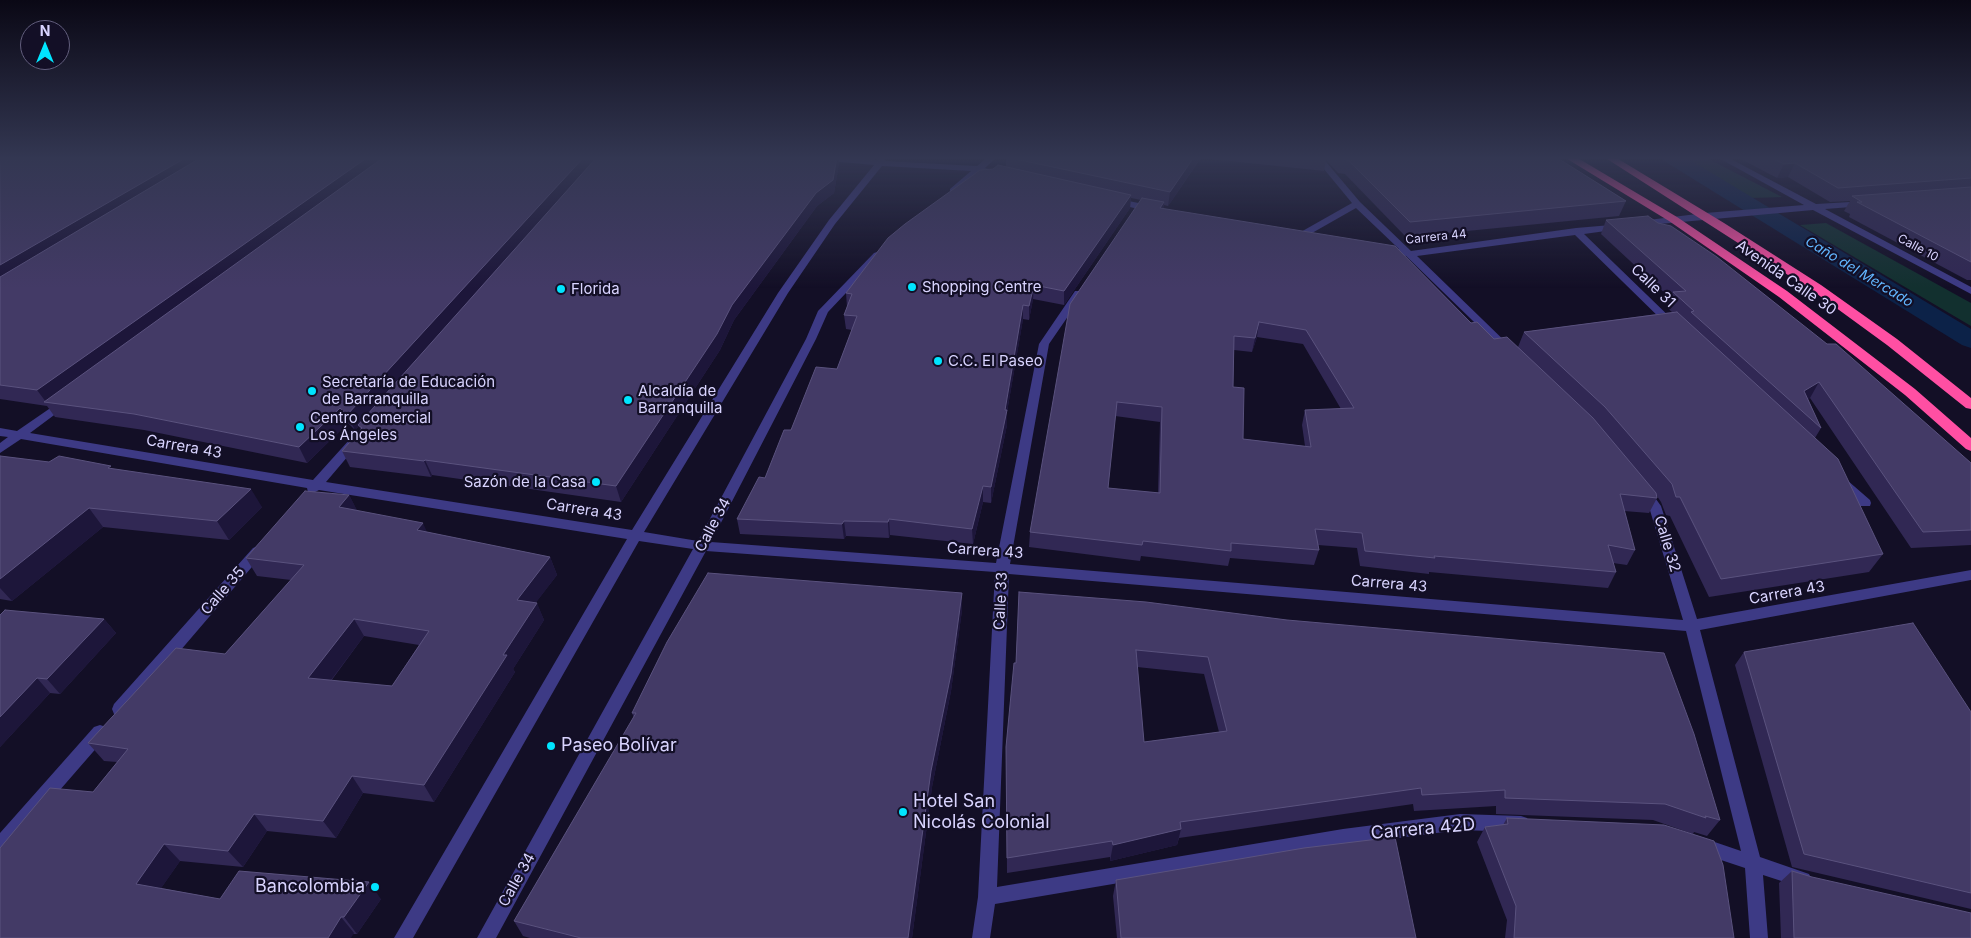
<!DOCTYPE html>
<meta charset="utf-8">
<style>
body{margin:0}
#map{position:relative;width:1971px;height:938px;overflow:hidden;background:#130f26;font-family:Inter,sans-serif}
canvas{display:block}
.north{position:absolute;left:20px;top:20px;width:50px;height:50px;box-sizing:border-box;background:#130f26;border:1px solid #625e7d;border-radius:50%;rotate:0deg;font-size:14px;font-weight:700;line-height:20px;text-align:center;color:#d9d4ff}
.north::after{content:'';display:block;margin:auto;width:18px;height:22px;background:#00e5ff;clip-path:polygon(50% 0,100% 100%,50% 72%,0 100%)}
</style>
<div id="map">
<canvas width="1971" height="938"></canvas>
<div class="north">N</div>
</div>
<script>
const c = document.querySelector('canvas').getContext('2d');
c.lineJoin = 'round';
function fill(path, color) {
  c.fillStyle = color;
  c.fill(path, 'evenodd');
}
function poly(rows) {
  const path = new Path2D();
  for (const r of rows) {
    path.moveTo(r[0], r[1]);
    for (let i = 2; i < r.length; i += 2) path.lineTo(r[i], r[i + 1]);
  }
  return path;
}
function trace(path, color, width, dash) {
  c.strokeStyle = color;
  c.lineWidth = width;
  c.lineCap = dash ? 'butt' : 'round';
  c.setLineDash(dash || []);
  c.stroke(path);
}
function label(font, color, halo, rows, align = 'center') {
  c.font = font + ' Inter,sans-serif';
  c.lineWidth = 4.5;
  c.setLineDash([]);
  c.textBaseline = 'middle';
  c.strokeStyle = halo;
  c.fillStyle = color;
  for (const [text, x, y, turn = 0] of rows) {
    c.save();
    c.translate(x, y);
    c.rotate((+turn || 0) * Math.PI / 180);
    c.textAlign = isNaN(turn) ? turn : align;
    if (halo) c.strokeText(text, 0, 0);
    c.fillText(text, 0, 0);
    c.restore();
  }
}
fill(poly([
 [1682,157,1705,157,1782,197,1751,198],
 [1826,223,1971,303,1971,326,1800,225]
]), '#12302f');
fill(poly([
 [1661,157,1685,157,1971,329,1971,348,1962,345,1664,161,1661,157]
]), '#0c2248');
fill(poly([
 [815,157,841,157,877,160,882,157,886,161,977,166,988,157,997,157,985,168,1004,174,1000,177,981,172,953,194,950,193,950,189,971,171,882,166,835,224,788,293,644,532,698,541,806,339,818,311,874,253,877,252,882,255,880,257,828,312,816,339,711,542,996,563,1039,344,1075,291,1083,291,1084,293,1049,344,1010,564,1683,620,1649,507,1637,491,1643,487,1648,488,1661,506,1697,619,1971,570,1971,580,1700,630,1760,857,1809,874,1812,880,1809,886,1803,888,1763,875,1768,938,1750,938,1745,868,1697,852,1694,846,1697,840,1703,838,1741,851,1686,631,1009,574,997,887,1343,829,1460,814,1521,816,1527,818,1530,824,1527,830,1521,832,1460,830,1343,845,995,904,990,938,972,938,978,897,995,572,706,551,496,938,477,938,693,549,639,541,413,938,394,938,627,539,319,490,313,493,308,492,307,488,21,439,0,453,0,443,8,437,0,436,0,428,17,431,65,398,69,400,71,402,69,404,30,433,313,480,350,439,354,438,360,442,326,482,632,530,778,293,829,220,874,165,819,160,815,157],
 [1314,157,1322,157,1360,202,1411,251,1576,228,1623,224,1625,226,1620,229,1584,234,1678,325,1673,328,1669,327,1575,235,1417,256,1514,350,1509,353,1505,352,1406,256,1382,252,1380,250,1385,247,1399,249,1356,208,1305,237,1299,237,1299,233,1352,203,1314,157],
 [1717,157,1727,157,1816,204,1867,201,1867,205,1864,206,1825,209,1971,287,1971,294,1813,210,1637,226,1635,224,1640,221,1705,213,1804,205,1717,157],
 [1114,198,1153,206,1158,209,1153,212,1111,203,1110,201,1114,198],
 [1843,479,1847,480,1870,500,1871,503,1870,506,1860,506,1839,486,1837,483,1843,479],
 [258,546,263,548,265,551,263,554,126,714,120,715,114,714,112,709,114,704,253,548,258,546],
 [100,725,106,727,108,732,106,737,6,852,0,854,0,833,94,727,100,725]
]), '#3d3a85');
fill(poly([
 [1564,157,1576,157,1677,217,1787,291,1915,389,1971,438,1971,451,1966,449,1905,395,1779,297,1669,221,1564,157],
 [1604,157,1615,157,1724,223,1821,285,1897,339,1971,398,1971,409,1966,408,1887,345,1813,291,1604,157]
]), '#ff4fa3');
fill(poly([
 [0,157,838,157,839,164,834,193,817,206,734,320,720,350,621,502,432,475,431,477,350,467,342,451,361,430,359,426,355,430,348,423,307,463,144,430,55,417,47,406,0,399],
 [1006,157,1556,157,1626,201,1619,216,1406,237,1345,174,1338,173,1326,160,1324,171,1201,158,1168,206,1164,205,1163,209,1471,323,1494,339,1518,347,1524,332,1672,312,1666,307,1670,298,1601,234,1606,220,1971,463,1971,545,1911,548,1810,398,1808,399,1821,428,1815,438,1883,554,1869,572,1709,597,1670,516,1666,515,1661,502,1657,496,1657,498,1649,513,1624,511,1635,550,1627,565,1613,563,1616,572,1608,588,1429,572,1429,574,1360,566,1357,548,1318,545,1319,550,1314,565,1230,558,1228,566,1141,556,1140,561,1029,547,1030,532,1141,200,1131,198,1130,208,1064,305,1033,299,1029,320,1023,319,1007,412,1007,425,991,503,983,502,973,544,890,535,889,538,846,536,844,539,740,534,737,519,765,478,791,430,837,369,852,330,846,329,844,315,847,307,846,293,993,169,1006,167],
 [1257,337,1303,344,1341,409,1305,410,1302,425,1305,446,1243,439,1233,387,1234,350,1252,352],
 [1115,416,1160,422,1158,493,1108,488],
 [1737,157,1971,157,1971,280,1967,280,1849,217,1850,214,1844,211,1850,201,1830,202,1788,177,1777,178],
 [0,456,49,462,113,469,262,507,229,540,103,527,12,601,0,599],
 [349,495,357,511,427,532,550,557,557,575,536,602,544,620,513,669,515,672,434,802,363,793,336,838,267,831,243,867,180,861,161,888,220,899,381,899,357,934,0,938,93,792,117,762,104,761,88,743,225,654,291,580,257,576,246,558],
 [364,636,419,645,392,686,331,681],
 [1019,592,1720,820,1707,836,1694,832,1693,834,1653,820,1496,814,1496,806,1414,811,1413,804,1179,838,1177,845,1110,861,1110,857,1007,873,1006,747,1016,663],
 [1137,667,1204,674,1219,732,1144,742],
 [962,593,962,610,951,691,932,787,912,938,530,938,523,936,514,921,634,718,632,713],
 [0,615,104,619,116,633,60,694,50,693,0,747],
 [1744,652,1971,712,1971,909,1792,867,1735,665],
 [1507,818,1734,938,1505,938,1507,920,1477,842,1485,827,1503,825],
 [1792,871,1971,938,1781,938,1779,883],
 [1116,880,1416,938,1117,938,1113,896]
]), '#312854');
fill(poly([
 [187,157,216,157,0,286,0,265],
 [368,157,391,157,46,402,37,390],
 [584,157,599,157,355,430,347,415],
 [837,157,838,157,839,164,834,193,817,206,734,320,720,350,621,502,616,486,732,305],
 [1194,157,1201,157,1168,206,1170,192],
 [1795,163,1788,177,1777,178,1784,164],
 [1131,195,1130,208,1064,305,1064,291],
 [1164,202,1163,215,1160,208],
 [1034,285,1033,299,1029,320,1029,306],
 [1023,305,1023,319,1007,412,1007,425,991,503,991,487],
 [1259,322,1257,337,1252,352,1255,338],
 [1819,382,1810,398,1796,405,1804,391],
 [340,408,348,423,307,463,299,447],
 [425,460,432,475,431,477,424,461],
 [983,486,983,502,973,544,972,529],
 [251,489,262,507,229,540,217,521],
 [349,495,358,512,339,507],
 [89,508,103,527,12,601,0,588,0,579],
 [889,519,890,535,889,538,888,522],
 [844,521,846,536,844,539,842,524],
 [423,523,431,541,417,530],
 [550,557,557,575,525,617,517,600],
 [962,593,962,610,951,691,932,787,912,938,908,938,931,771],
 [537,603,544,620,513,669,515,672,434,802,424,785,503,655],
 [104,619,116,633,60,694,47,679],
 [354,619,364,636,319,696,308,678],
 [37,678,50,693,0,747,0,717],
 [352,776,363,793,336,838,323,821],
 [254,814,267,831,243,867,228,851],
 [1181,829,1177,845,1110,861,1113,845],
 [164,844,180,861,153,900,136,884],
 [369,882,381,899,357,934,344,917],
 [341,917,354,933,351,938,328,938]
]), '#1d163a');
const building = poly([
 [3,157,187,157,0,265,0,158,3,157],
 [202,157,368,157,37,390,0,385,0,277,202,157],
 [384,157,584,157,347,415,340,408,299,447,134,414,44,402,384,157],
 [597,157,837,157,833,180,816,193,732,305,717,334,616,486,425,460,424,461,342,451,362,428,358,425,597,157],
 [1006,157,1194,157,1170,192,1006,157],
 [1339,157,1556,157,1626,201,1410,222,1348,160,1341,159,1339,157],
 [1770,157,1971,157,1971,178,1838,188,1795,163,1784,164,1770,157],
 [998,165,1131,195,1064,291,1034,285,1029,306,1023,305,1005,410,1007,410,991,487,983,486,972,529,889,519,888,522,844,521,842,524,737,519,759,477,765,478,784,430,791,430,816,367,837,369,857,316,844,315,852,294,846,293,888,238,905,224,980,170,993,169,998,165],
 [1971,187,1971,262,1857,202,1862,202,1852,196,1971,187],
 [1142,198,1164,202,1160,208,1395,246,1471,323,1477,322,1494,339,1507,337,1593,418,1656,493,1657,498,1620,494,1635,550,1608,545,1616,572,1434,556,1435,558,1365,551,1362,533,1315,529,1319,550,1231,543,1231,551,1143,541,1142,545,1030,532,1070,304,1142,198],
 [1259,322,1306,330,1354,408,1305,410,1311,447,1243,439,1244,388,1233,387,1234,336,1255,338,1259,322],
 [1117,402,1162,407,1160,493,1108,488,1117,402],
 [1648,216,1658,223,1671,226,1717,257,1827,344,1836,344,1971,463,1971,530,1923,532,1819,382,1804,391,1821,428,1691,312,1694,311,1673,292,1686,291,1606,220,1648,216],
 [1677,312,1838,459,1883,554,1721,579,1680,497,1676,497,1672,484,1605,407,1524,332,1677,312],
 [0,456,49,462,59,456,111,466,108,468,251,489,217,521,89,508,0,579,0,456],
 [305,491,349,495,339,507,423,523,417,530,550,557,517,600,537,603,503,655,507,655,424,785,352,776,323,821,254,814,228,851,164,844,136,884,220,899,239,871,369,882,344,917,341,917,328,938,0,938,0,848,50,788,93,792,128,749,88,743,176,648,225,654,304,565,246,558,305,491],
 [354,619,429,631,392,686,308,678,354,619],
 [708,573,962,593,951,674,931,771,908,938,581,938,514,921,636,713,632,713,667,642,708,573],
 [1019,592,1146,602,1287,620,1664,653,1694,734,1720,820,1705,816,1706,818,1665,804,1505,798,1505,790,1422,795,1421,788,1180,822,1181,829,1113,845,1112,841,1007,858,1006,747,1014,663,1016,663,1019,592],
 [1136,650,1208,657,1227,731,1144,742,1136,650],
 [5,610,104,619,47,679,37,678,0,717,0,615,5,610],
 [1913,623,1971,712,1971,893,1804,854,1744,652,1913,623],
 [1507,818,1664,825,1714,841,1723,865,1734,938,1514,938,1516,906,1485,827,1508,824,1507,818],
 [1395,837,1416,938,1121,938,1116,880,1304,848,1395,837],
 [1792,871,1812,877,1971,913,1971,938,1794,938,1792,871]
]);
fill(building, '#433a66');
trace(building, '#5a527e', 1);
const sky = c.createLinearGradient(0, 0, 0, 288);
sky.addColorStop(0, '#0a0815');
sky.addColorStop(0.55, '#333752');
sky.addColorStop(1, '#33375200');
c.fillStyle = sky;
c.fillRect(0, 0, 1971, 288);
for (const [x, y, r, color] of [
 [912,287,5,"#00e5ff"],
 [561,289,5,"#00e5ff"],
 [938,361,5,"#00e5ff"],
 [312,391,5,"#00e5ff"],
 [628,400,5,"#00e5ff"],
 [300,427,5,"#00e5ff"],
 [596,482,5,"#00e5ff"],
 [551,746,5,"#00e5ff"],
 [903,812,5,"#00e5ff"],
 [375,887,5,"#00e5ff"]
]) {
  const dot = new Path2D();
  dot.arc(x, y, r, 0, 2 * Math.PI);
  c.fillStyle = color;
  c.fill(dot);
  trace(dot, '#130f26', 2);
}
label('12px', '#d9d4ff', '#130f26', [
 ["Carrera 44",1436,237,-6],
 ["Calle 10",1918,248,28]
]);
label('italic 14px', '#62b6ff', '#130f26', [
 ["Caño del Mercado",1859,272,31]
]);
label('15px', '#d9d4ff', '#130f26', [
 ["Avenida Calle 30",1786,278,35],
 ["Calle 31",1653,286,44],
 ["Carrera 43",184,447,10],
 ["Carrera 43",584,510,9],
 ["Calle 34",713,525,-62],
 ["Calle 32",1667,544,73],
 ["Carrera 43",985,551,4],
 ["Carrera 43",1389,584,5],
 ["Calle 35",223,591,-49],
 ["Carrera 43",1787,593,-10],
 ["Calle 33",1001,601,-87],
 ["Calle 34",517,880,-61]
]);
label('15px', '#d9d4ff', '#130f26', [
 ["Shopping Centre",922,287],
 ["Florida",571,289],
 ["C.C. El Paseo",948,361],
 ["Secretaría de Educación",322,382],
 ["de Barranquilla",322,399],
 ["Alcaldía de",638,391],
 ["Barranquilla",638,408],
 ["Centro comercial",310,418],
 ["Los Ángeles",310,435],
 ["Sazón de la Casa",586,482,"right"]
], 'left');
label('18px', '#d9d4ff', '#130f26', [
 ["Paseo Bolívar",561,746],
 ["Hotel San",913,802],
 ["Nicolás Colonial",913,823],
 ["Bancolombia",365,887,"right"]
], 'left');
label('18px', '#d9d4ff', '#130f26', [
 ["Carrera 42D",1423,829,-5]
]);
</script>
